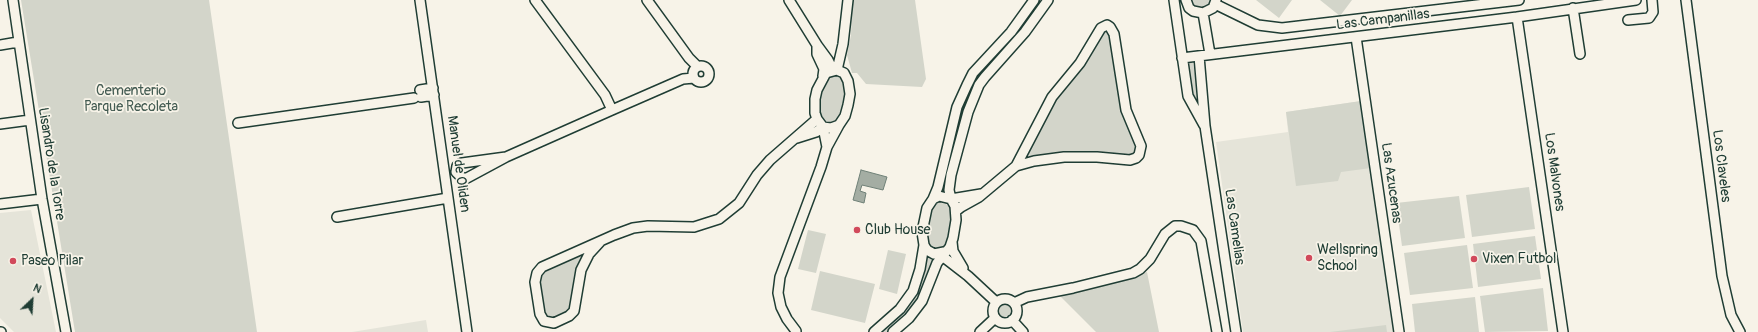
<!DOCTYPE html>
<style>
body{margin:0}
#map{position:relative;width:1758px;height:332px;overflow:hidden;background:#f7f3e8;font-family:Pangolin,sans-serif}
canvas{display:block}
.north{position:absolute;left:12px;top:280px;width:40px;height:40px;-webkit-text-stroke:3px #f7f3e8;paint-order:stroke;rotate:25deg;font-size:11px;font-weight:700;line-height:16px;text-align:center;color:#1f3d34}
.north::after{content:'';display:block;margin:auto;width:14px;height:18px;background:#1f3d34;clip-path:polygon(50% 0,100% 100%,50% 72%,0 100%)}
</style>
<div id="map">
<canvas width="1758" height="332"></canvas>
<div class="north">N</div>
</div>
<script>
const c = document.querySelector('canvas').getContext('2d');
c.lineJoin = 'round';
function fill(path, color) {
  c.fillStyle = color;
  c.fill(path, 'evenodd');
}
function poly(rows) {
  const path = new Path2D();
  for (const r of rows) {
    if (r.length === 3) {
      path.moveTo(r[0] + r[2], r[1]);
      path.arc(r[0], r[1], r[2], 0, 2 * Math.PI);
      continue;
    }
    path.moveTo(r[0], r[1]);
    for (let i = 2; i < r.length; i += 2) path.lineTo(r[i], r[i + 1]);
  }
  return path;
}
function trace(path, color, width, dash) {
  c.strokeStyle = color;
  c.lineWidth = width;
  c.lineCap = dash ? 'butt' : 'round';
  c.setLineDash(dash || []);
  c.stroke(path);
}
function label(font, color, halo, rows, align = 'center') {
  c.font = font + ' Pangolin,sans-serif';
  c.lineWidth = 3.5;
  c.setLineDash([]);
  c.textBaseline = 'middle';
  c.strokeStyle = halo;
  c.fillStyle = color;
  for (const [text, x, y, turn = 0] of rows) {
    c.save();
    c.translate(x, y);
    c.rotate((+turn || 0) * Math.PI / 180);
    c.textAlign = isNaN(turn) ? turn : align;
    if (halo) c.strokeText(text, 0, 0);
    c.fillText(text, 0, 0);
    c.restore();
  }
}
fill(poly([
 [1361,101,1397,332,1243,332,1216,142,1288,132,1286,112],
 [31,210,56,332,14,332,0,318,0,213],
 [426,320,428,332,352,332]
]), '#e5e4d9');
fill(poly([
 [21,0,209,0,257,332,75,332],
 [852,0,915,0,926,79,922,87,866,84,857,73,852,73,847,55,851,35],
 [1038,0,1044,0,1036,13,989,65,988,64,988,61],
 [1191,0,1213,0,1212,3,1204,9,1194,7],
 [1256,0,1292,0,1279,18],
 [1320,0,1352,0,1340,16],
 [1107,25,1139,155,1097,157,1016,166,1047,106],
 [1190,62,1193,63,1201,110,1192,94,1187,64],
 [836,75,841,76,848,94,838,123,826,124,819,117,819,94,829,76],
 [979,75,947,195,938,193,959,114,967,92],
 [1361,101,1371,168,1341,172,1338,181,1296,186,1286,112],
 [1529,187,1535,229,1472,237,1466,195],
 [1459,196,1465,238,1402,246,1396,203],
 [938,202,946,204,951,208,954,219,950,238,944,247,939,251,934,251,925,241,928,217,931,207],
 [808,230,826,234,816,273,798,269],
 [1535,236,1541,279,1478,287,1473,244],
 [1467,245,1473,288,1410,295,1404,253],
 [888,250,906,254,897,294,879,289],
 [582,252,586,253,571,312,551,320,547,318,539,286,540,276,544,269],
 [926,253,934,257,917,301,903,318,887,332,883,332,911,304,917,293,925,269],
 [820,271,875,284,865,323,811,310],
 [1147,272,1159,332,1096,332,1059,295],
 [1543,288,1548,331,1485,332,1480,296],
 [1475,297,1479,332,1415,332,1412,304],
 [1005,311,8],
 [1386,325,1387,332,1330,332]
]), '#d3d5ca');
const water = poly([
 [861,170,887,177,883,190,862,185,860,191,866,193,864,203,853,200,861,170]
]);
fill(water, '#a4ada3');
trace(water, '#6f8077', 1);
const minor = poly([
 [13,0,42,199,66,332],
 [420,0,467,332],
 [535,0,605,95,612,110],
 [647,0,689,58,697,66],
 [789,0,817,45],
 [1174,0,1188,96,1204,125],
 [1186,0,1189,8,1193,11,1203,13,1213,8,1216,0],
 [1686,0,1722,276,1731,315,1740,332],
 [1215,4,1258,25,1282,28,1519,0],
 [1573,8,1580,54],
 [1203,13,1210,54],
 [1517,17,1563,332],
 [1628,20,1649,18,1653,12,1652,0],
 [1356,37,1399,332],
 [0,45,18,42],
 [1199,56,1205,126,1236,332],
 [1182,58,1517,17,1636,0],
 [701,74,8],
 [837,70,844,73,848,81,850,94,848,105,845,116,839,125,831,128,823,127,817,119,815,113,815,99,817,90,826,73,837,70],
 [837,70,843,44,848,0],
 [823,76,824,69,817,54,817,45,828,60,833,70],
 [420,90,433,88],
 [421,97,434,95],
 [238,123,414,98],
 [0,124,30,120],
 [797,138,816,132,823,127,827,147],
 [506,157,462,163,457,166,456,172,462,178,467,178,506,157,612,110,683,79,694,78],
 [981,194,951,199,949,190,951,175,968,112,979,85,985,77,1025,32,1048,0],
 [933,199,938,187,957,107,967,85,973,73,1011,32,1034,0],
 [0,204,42,199],
 [956,211,961,207,979,197,1016,166,1052,97,1080,63,1101,28,1107,25,1110,27,1114,34,1126,110,1141,146,1139,155,1136,158,1130,160,1097,157,1064,157,1034,161,1016,166],
 [337,217,448,198],
 [600,242,589,254,581,270,574,311,569,316,554,323,544,321,540,314,535,282,537,273,542,267,614,235,633,228,648,226,694,227,719,219,739,203,757,175,770,160,817,119],
 [952,242,953,251,963,268],
 [936,254,946,259,968,276,996,302],
 [1005,311,12],
 [1014,303,1027,297,1073,288,1133,273,1140,269,1150,259,1165,234,1175,226,1181,226,1193,230,1201,241,1217,332],
 [1012,320,1023,332],
 [796,331,787,319,781,307,778,293,780,277,821,167,827,147,839,125],
 [0,332,1,332],
 [874,332,900,309,913,291,920,269,924,245],
 [893,332,909,318,922,301,937,263,950,247,953,238,956,220,955,206,951,199,939,196,933,199,927,208,922,232,924,245,927,250,934,254,944,252],
 [980,332,995,318]
]);
trace(minor, '#1f3d34', 12);
trace(minor, '#f7f3e8', 9);
for (const [x, y, r, color] of [
 [857,230,4,"#d1495b"],
 [1309,258,4,"#d1495b"],
 [1474,259,4,"#d1495b"],
 [13,261,4,"#d1495b"]
]) {
  const dot = new Path2D();
  dot.arc(x, y, r, 0, 2 * Math.PI);
  c.fillStyle = color;
  c.fill(dot);
  trace(dot, '#f7f3e8', 1.5);
}
label('14px', '#1f3d34', '#f7f3e8', [
 ["Las Campanillas",1383,20,-7],
 ["Lisandro de la Torre",51,164,81],
 ["Manuel de Oliden",458,164,82],
 ["Los Claveles",1721,166,83],
 ["Los Malvones",1554,172,82],
 ["Las Azucenas",1391,183,82],
 ["Las Camelias",1234,227,82]
]);
label('14px', '#435b52', '#f7f3e8', [
 ["Cementerio",131,91],
 ["Parque Recoleta",131,107]
]);
label('14px', '#1f3d34', '#f7f3e8', [
 ["Club House",865,230],
 ["Wellspring",1317,250],
 ["School",1317,266],
 ["Vixen Futbol",1482,259],
 ["Paseo Pilar",21,261]
], 'left');
</script>
